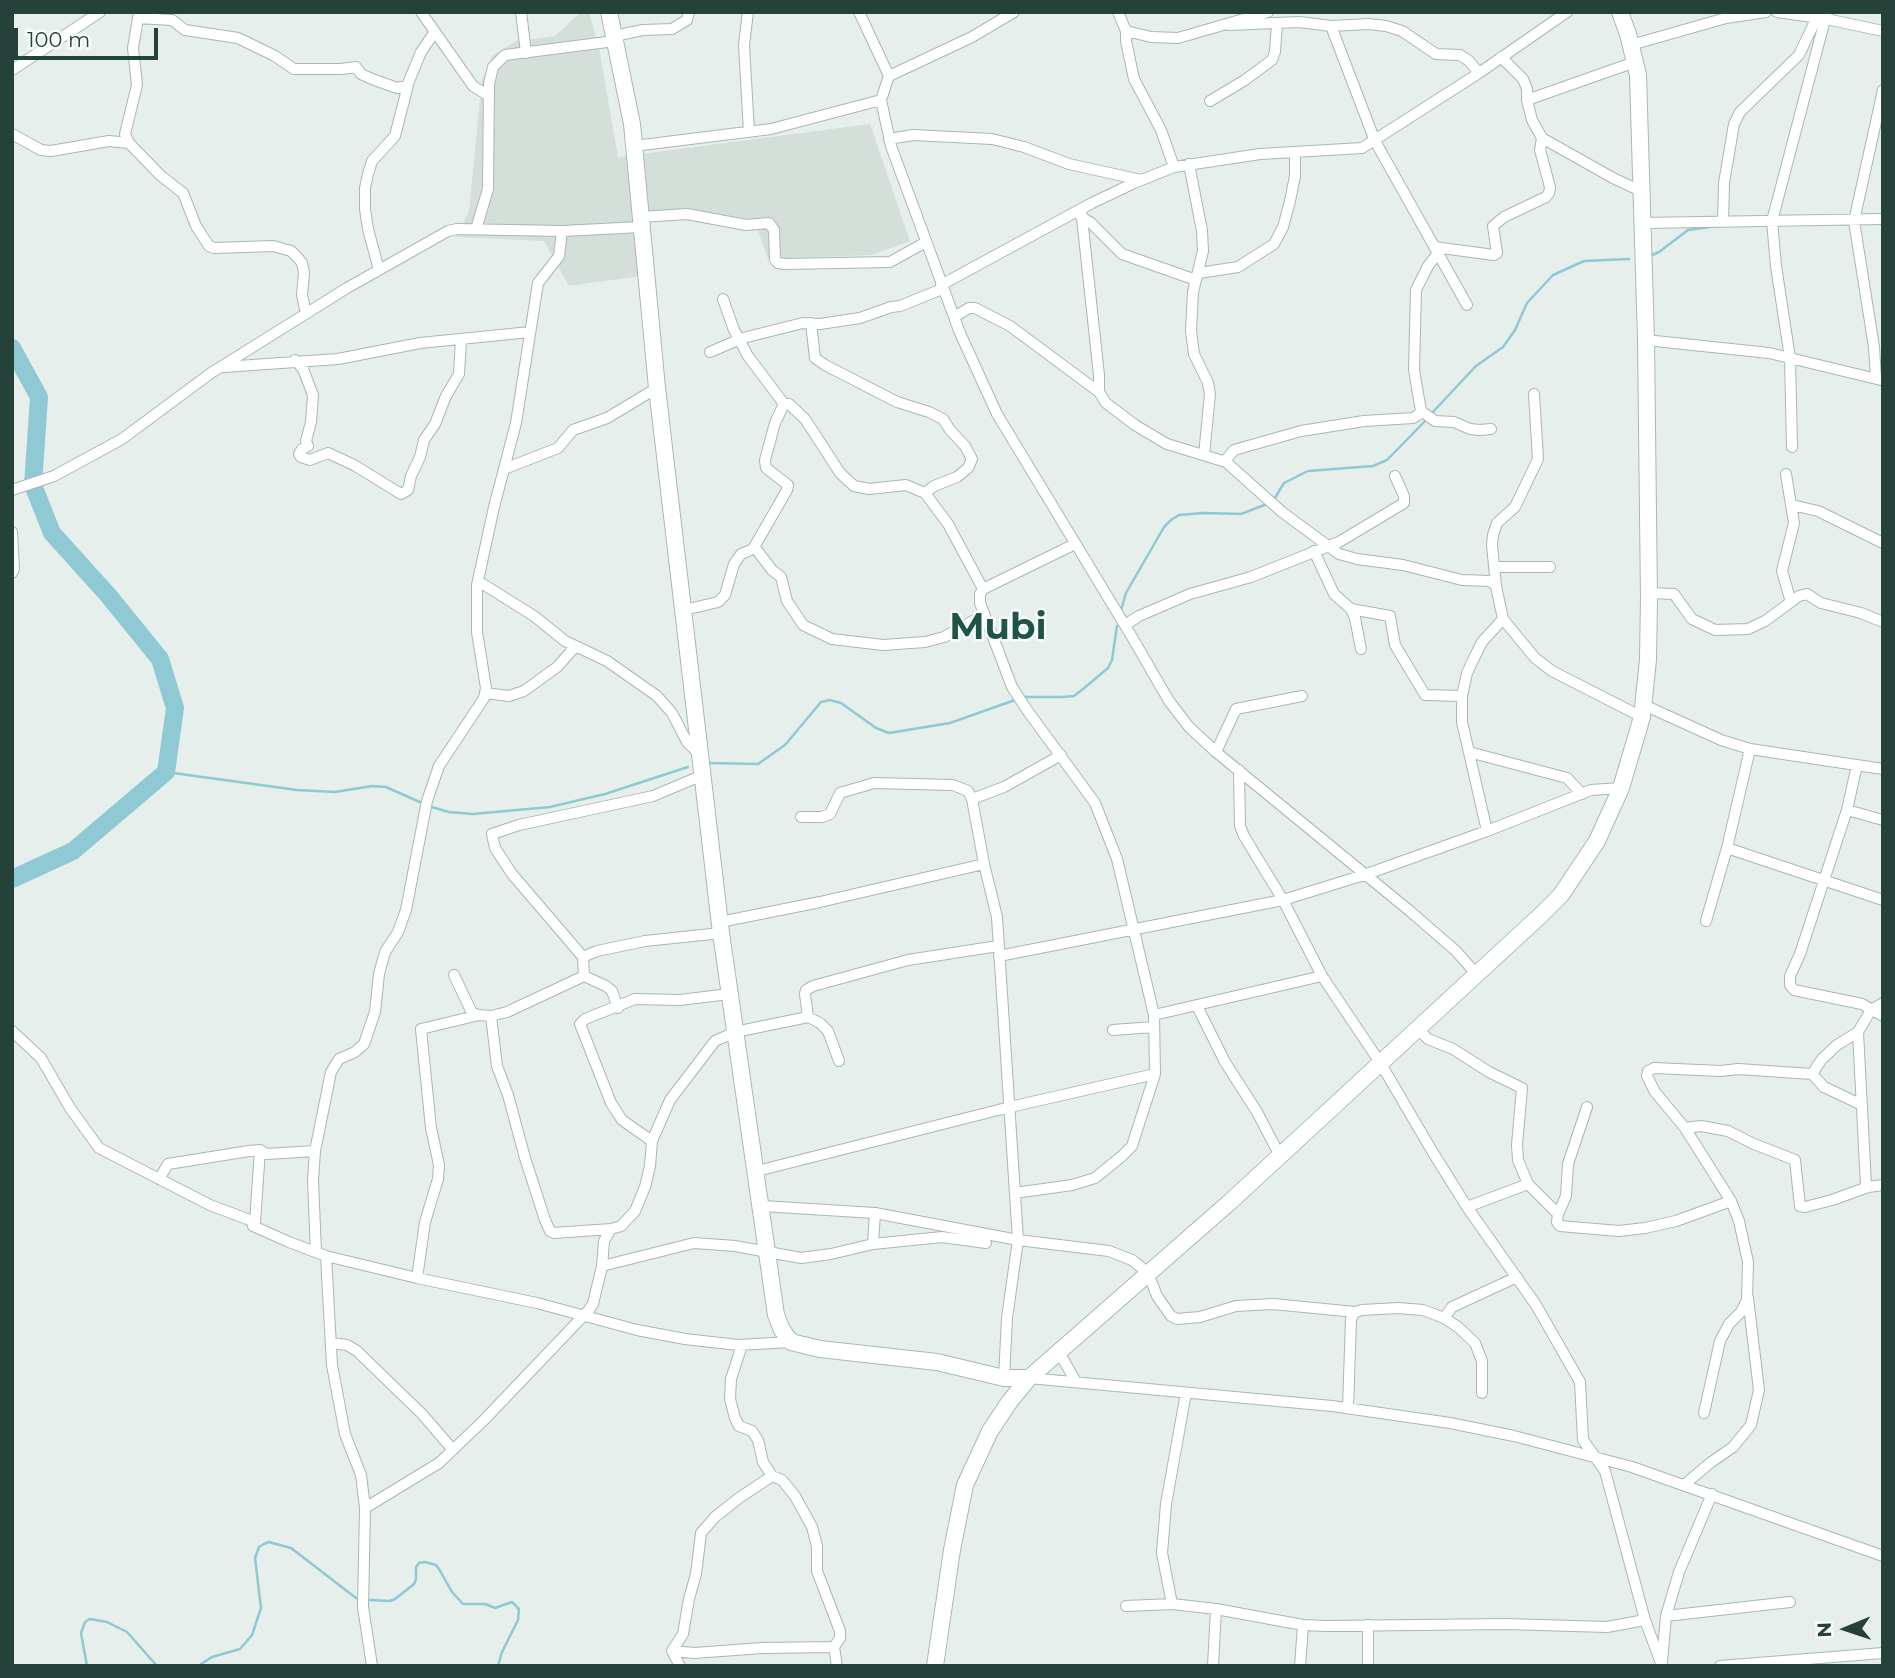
<!DOCTYPE html>
<style>
body{margin:0}
#map{position:relative;width:1895px;height:1678px;overflow:hidden;background:#e6efeb;font-family:Montserrat,sans-serif}
canvas{display:block}
.frame{position:absolute;inset:0;border:14px solid #24423a;pointer-events:none}
.north{position:absolute;left:1811px;top:1594px;width:70px;height:70px;-webkit-text-stroke:5px #f7fbf9;paint-order:stroke;rotate:268deg;font-size:19px;font-weight:700;line-height:28px;text-align:center;color:#24423a}
.north::after{content:'';display:block;margin:auto;width:24px;height:32px;background:#24423a;clip-path:polygon(50% 0,100% 100%,50% 72%,0 100%)}
.scale{position:absolute;left:14px;top:28px;width:144px;height:32px;box-sizing:border-box;border:4px solid #24423a;border-top:0;padding-left:9px;font-size:21px;line-height:24px;white-space:nowrap;color:#24423a;-webkit-text-stroke:5px #f7fbf9;paint-order:stroke}
</style>
<div id="map">
<canvas width="1895" height="1678"></canvas>
<div class="frame"></div>
<div class="north">N</div>
<div class="scale">100 m</div>
</div>
<script>
const c = document.querySelector('canvas').getContext('2d');
c.lineJoin = 'round';
function fill(path, color) {
  c.fillStyle = color;
  c.fill(path, 'evenodd');
}
function poly(rows) {
  const path = new Path2D();
  for (const r of rows) {
    path.moveTo(r[0], r[1]);
    for (let i = 2; i < r.length; i += 2) path.lineTo(r[i], r[i + 1]);
  }
  return path;
}
function trace(path, color, width, dash) {
  c.strokeStyle = color;
  c.lineWidth = width;
  c.lineCap = dash ? 'butt' : 'round';
  c.setLineDash(dash || []);
  c.stroke(path);
}
function label(font, color, halo, rows, align = 'center') {
  c.font = font + ' Montserrat,sans-serif';
  c.lineWidth = 5;
  c.setLineDash([]);
  c.textBaseline = 'middle';
  c.strokeStyle = halo;
  c.fillStyle = color;
  for (const [text, x, y, turn = 0] of rows) {
    c.save();
    c.translate(x, y);
    c.rotate((+turn || 0) * Math.PI / 180);
    c.textAlign = isNaN(turn) ? turn : align;
    if (halo) c.strokeText(text, 0, 0);
    c.fillText(text, 0, 0);
    c.restore();
  }
}
fill(poly([
 [581,12,589,12,599,48,618,157,870,124,910,241,872,255,768,259,754,219,648,211,648,275,569,286,544,241,456,237,469,211,482,80,492,56,516,41,555,36]
]), '#d4dfda');
trace(poly([
 [1650,256,1659,252,1688,230,1710,227],
 [1431,414,1476,366,1503,347,1515,330,1527,303,1553,275,1584,261,1629,259],
 [1273,501,1284,483,1308,471,1373,466,1387,460,1427,419],
 [1121,610,1126,593,1164,527,1171,520,1179,515,1204,513,1241,514,1267,504],
 [1025,697,1063,697,1074,696,1083,689,1108,668,1112,660,1117,626],
 [708,763,758,764,785,745,821,702,830,700,841,703,876,728,889,733,950,723,1015,700],
 [166,772,297,790,335,792,372,786,386,787,422,803],
 [428,806,449,812,473,814,550,807,605,794,688,767],
 [370,1600,390,1601,395,1599,414,1584,416,1579,416,1567,419,1563,425,1562,436,1565,439,1569,452,1592,463,1604,485,1604,495,1608,512,1602,519,1609,518,1620,502,1652,498,1666],
 [87,1666,81,1633,85,1622,90,1619,107,1622,127,1632,157,1666],
 [198,1666,212,1657,240,1649,252,1635,261,1608,255,1558,259,1547,264,1544,269,1542,291,1548,356,1598]
]), '#8ec9d4', 2.5);
trace(poly([
 [12,348,39,397,33,485,52,533,108,595,160,659,175,708,166,772,73,851,12,879]
]), '#8ec9d4', 18);
const street = poly([
 [421,12,473,86,489,96],
 [521,12,526,53],
 [748,12,744,45,749,132],
 [859,12,889,76,881,100,891,146,960,333,997,414,1132,637,1169,701,1189,727,1216,752,1411,912,1456,951,1478,976],
 [1118,12,1126,31,1126,41,1134,79,1161,130,1174,167],
 [1777,12,1826,19,1883,31],
 [1229,25,1299,22,1331,26,1369,24,1386,26,1402,31,1436,54,1460,55,1469,61,1479,73],
 [1331,26,1375,141,1467,305],
 [1126,31,1151,37,1178,38,1268,12],
 [614,36,643,30,672,29,687,20,689,12],
 [1631,45,1726,18,1766,12],
 [1501,57,1523,79,1527,89,1527,100,1532,120,1542,138,1613,178,1643,192],
 [12,70,100,12],
 [889,76,972,37,1014,12],
 [1527,100,1635,62],
 [1210,101,1245,80,1272,60,1275,52,1277,23],
 [12,134,41,150,51,151,109,141,129,143],
 [889,139,913,135,992,139,1024,147,1069,164,1141,180],
 [634,146,771,129,881,100],
 [1189,164,1202,231,1203,251,1193,292,1191,331,1194,354,1208,383,1210,394,1204,455],
 [1081,209,1099,375,1099,392],
 [641,217,687,214,746,225,769,223,774,230,775,260,778,263,785,264,890,262,926,242],
 [1081,217,1090,222,1122,254,1196,280],
 [1723,222,1724,183,1734,124,1740,112,1799,55,1817,17],
 [1643,223,1883,219],
 [476,229,488,189,489,84,493,67,505,55,615,41],
 [1434,247,1494,255,1497,253,1493,226,1504,217,1546,197,1549,193,1550,187,1540,150,1542,138],
 [379,270,368,229,365,209,365,188,368,174,372,161,395,136,409,81,421,52,434,33],
 [1199,273,1238,267,1274,244,1283,227,1290,201,1295,176,1295,152],
 [941,285,1092,203,1134,183,1174,167,1260,154,1362,148,1479,73,1567,12],
 [723,299,734,330,748,356,784,404,789,404,805,419,840,473,854,486,869,489,906,485,925,493,948,524,983,589],
 [306,314,302,295,304,273,302,263,298,258,291,251,273,246,214,248,209,246,196,226,183,193,160,175,129,143,125,134,137,85,133,48,138,18,172,20,185,30,238,38,275,56,294,69,341,69,356,67,361,74,372,79,397,88,407,86],
 [954,317,969,308,975,308,1010,326,1099,392,1106,403,1135,425,1167,444,1226,462,1282,512,1339,554,1357,559,1403,565,1462,580,1490,581,1496,586,1503,619,1535,658,1552,671,1642,717],
 [811,323,815,358,825,365,897,402,929,412,943,419,950,430,965,446,972,459,968,468,957,477,934,486,925,493],
 [1646,340,1769,353,1881,380],
 [710,352,743,338,803,323,820,324,860,318,891,307,900,306,942,289],
 [295,360,303,369,313,395,311,422,306,441,308,446,302,449,299,454,301,457,310,460,328,453,354,465,401,494,408,490,411,476,420,457,424,440,435,424,446,396,459,374,461,340],
 [224,367,338,359,420,343,530,332],
 [1876,378,1874,347,1854,221,1883,90],
 [1421,411,1435,421,1454,422,1470,429,1480,430,1491,429],
 [1792,447,1790,358,1776,266,1772,221,1827,12],
 [1225,461,1234,450,1301,431,1364,421,1413,418,1418,415,1421,411,1414,370,1416,290,1428,266,1438,253],
 [504,469,558,448,573,430,607,418,657,388],
 [1786,474,1794,523,1782,571,1791,602],
 [12,490,54,476,122,439,211,373,347,288,448,231,457,229,562,231,641,227],
 [1792,505,1818,511,1883,543],
 [12,532,14,569,12,573],
 [753,549,756,549,772,570,781,577,787,601,803,625,832,639,883,645,925,642,944,637,984,615],
 [1314,551,1334,594,1351,609,1355,618,1361,649],
 [1495,567,1550,567],
 [478,581,534,616,565,641,607,661,657,696,672,713,687,742,700,755],
 [1496,586,1492,545,1493,535,1497,523,1515,507,1538,459,1534,394],
 [1649,593,1674,594,1692,619,1715,630,1748,629,1765,621,1799,596,1807,594,1821,603,1861,613,1883,622],
 [1351,609,1390,616,1395,645,1425,695,1462,696],
 [684,610,718,602,725,595,734,564,741,554,753,549,787,490,788,485,766,468,765,460,775,423,784,404],
 [1125,625,1139,616,1190,594,1251,577,1339,542,1404,503,1404,496,1395,476],
 [485,693,509,696,524,691,557,667,575,647],
 [1644,705,1721,740,1750,749,1883,769],
 [1216,752,1236,709,1302,696],
 [1469,752,1567,778,1582,794],
 [1857,765,1847,810,1800,954,1790,976,1790,985,1794,990,1862,1004,1883,1016],
 [1239,770,1240,826,1244,836,1283,900,1322,976,1381,1064,1432,1151,1467,1207,1536,1305,1580,1382,1583,1440,1605,1471,1645,1620,1662,1666],
 [972,799,1004,787,1061,755],
 [1847,810,1883,820],
 [801,817,822,817,830,814,840,793,874,783,953,785,968,791,972,799,984,864,997,917,1018,1240,1007,1318,1004,1378],
 [1487,831,1462,722,1462,696,1467,673,1475,656,1482,642,1503,619],
 [1727,848,1883,900],
 [1706,921,1727,848,1750,749],
 [720,922,820,902,984,864],
 [999,956,1283,900,1364,875,1487,831,1591,790,1621,788],
 [583,957,597,951,645,941,721,933],
 [454,975,472,1013,479,1015],
 [584,976,583,957,512,874,495,848,492,834,519,825,653,796,703,775],
 [1197,1006,1225,1062,1257,1112,1280,1156],
 [1154,1015,1322,976],
 [491,1016,497,1066,508,1095,525,1158,545,1220,550,1231,554,1233,611,1229,621,1226,635,1211,645,1187,650,1166,652,1141,670,1100,715,1041,735,1032,808,1017,820,1023,828,1031,839,1061],
 [808,1017,805,994,806,990,813,986,908,960,998,946],
 [1113,1030,1154,1027],
 [1419,1030,1428,1039,1453,1049,1489,1072,1522,1088,1517,1145,1518,1160,1528,1184],
 [12,1031,41,1058,70,1108,99,1148,210,1205,255,1222,253,1226,289,1242,326,1256,417,1278,537,1303,637,1330,685,1339,738,1345,791,1342],
 [1858,1032,1866,1185,1868,1187],
 [1812,1074,1822,1059,1837,1045,1858,1032,1871,1010,1883,1003],
 [1587,1107,1568,1164,1566,1196,1558,1214,1557,1222,1560,1226,1619,1231,1645,1228,1676,1221,1731,1201],
 [1685,1128,1701,1126,1728,1131,1754,1144,1795,1160,1800,1206,1805,1207,1832,1200,1868,1187,1883,1185],
 [652,1141,622,1120,611,1103,580,1024,585,1019,635,999,680,1000,729,994],
 [757,1171,1010,1107,1155,1074],
 [159,1179,168,1164,249,1151,260,1150,266,1154,315,1151],
 [1015,1193,1072,1185,1095,1178,1122,1156,1132,1146,1155,1074,1154,1015,1117,859,1095,803,1027,710,1012,687,980,603,980,594,983,589,1075,544],
 [762,1206,875,1213,1018,1240,1109,1251,1132,1260,1148,1273,1157,1296,1171,1316,1177,1319,1200,1317,1236,1306,1273,1304,1355,1312],
 [1467,1207,1528,1184,1558,1214],
 [255,1222,260,1150],
 [873,1244,875,1213],
 [316,1252,313,1180,315,1151,331,1072,339,1059,355,1052,364,1044,375,1012,379,974,385,952,398,932,406,910,427,801,439,766,484,698,486,688,477,632,477,585,494,507,516,423,538,283,559,256,562,231],
 [326,1256,332,1365,345,1434,361,1475,365,1508,363,1607,372,1666],
 [602,1266,694,1243,735,1246,801,1258,831,1254,873,1244,942,1237,986,1243],
 [417,1278,425,1222,438,1179,439,1165,431,1128,421,1029,479,1015,491,1016,507,1012,584,976,606,986,612,991,618,1008],
 [1444,1318,1452,1307,1517,1277],
 [331,1343,347,1345,357,1351,422,1414,453,1450],
 [742,1345,731,1379,730,1399,735,1418,739,1426,752,1431,758,1440,763,1462,772,1476,782,1480,795,1496,812,1527,817,1546,817,1571,840,1631,840,1638,834,1647,837,1666],
 [1059,1352,1076,1382],
 [1029,1378,1332,1406,1450,1423,1514,1436,1632,1467,1883,1556],
 [1348,1408,1351,1319,1355,1312,1362,1310,1398,1308,1423,1310,1444,1318,1458,1327,1475,1343,1482,1361,1482,1393],
 [1704,1413,1720,1341,1729,1324,1741,1312,1747,1300,1748,1262,1739,1221,1731,1201,1685,1128,1655,1092,1647,1076,1648,1071,1654,1068,1721,1071,1738,1069,1812,1074,1824,1087,1862,1105],
 [1684,1485,1710,1463,1733,1447,1751,1425,1759,1390,1748,1298],
 [365,1508,439,1463,484,1420,588,1311,593,1304,602,1266,604,1241,611,1229],
 [1172,1604,1162,1553,1166,1504,1186,1393],
 [1126,1606,1172,1604,1216,1609,1303,1625,1326,1626,1506,1624,1607,1627,1645,1620],
 [1666,1616,1790,1602],
 [672,1651,683,1634,689,1599,696,1574,701,1533,715,1517,739,1498,772,1476],
 [672,1651,694,1653,762,1648,834,1647],
 [672,1651,680,1666],
 [1662,1662,1666,1616,1679,1572,1712,1494],
 [1213,1666,1216,1609],
 [1300,1666,1303,1625],
 [1368,1666,1368,1625],
 [1720,1666,1883,1653]
]);
const secondary = poly([
 [609,12,632,124,657,388,721,933,776,1315,782,1330,791,1342,820,1349,937,1362,1004,1378,1029,1378],
 [935,1666,952,1550,965,1485,990,1431,1010,1401,1029,1378,1231,1201,1542,914,1561,895,1597,841,1621,788,1642,717,1648,660,1649,599,1646,340,1638,75,1628,34,1620,12]
]);
trace(street, '#a8b8b2', 12);
trace(secondary, '#a4bbb3', 18);
trace(street, '#fff', 10);
trace(secondary, '#fff', 16);
label('bold 37px', '#1f5548', '#f7fbf9', [
 ["Mubi",998,628]
]);
</script>
